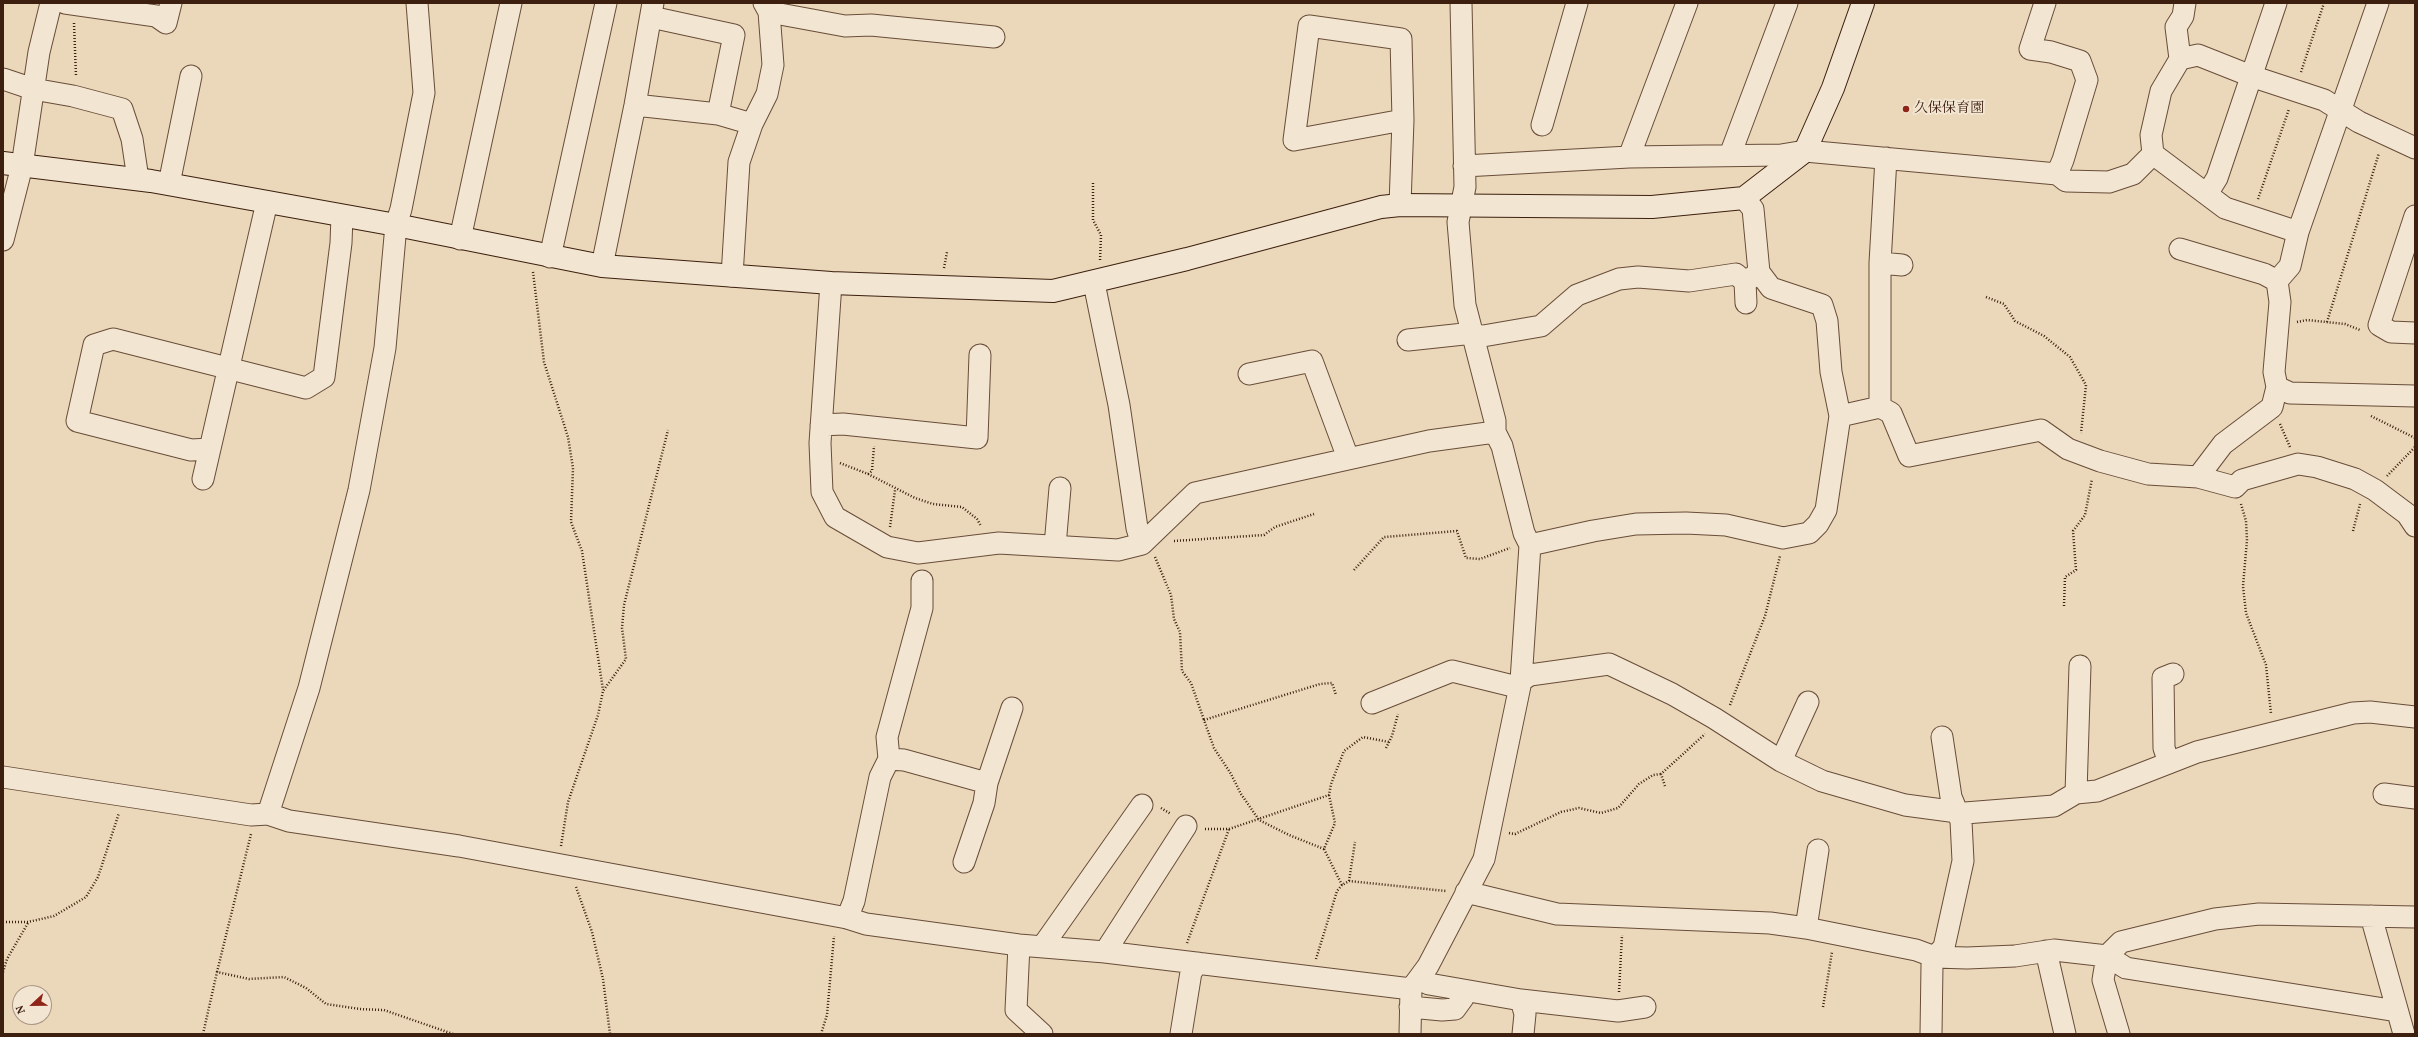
<!DOCTYPE html>
<meta charset="utf-8">
<style>
body{margin:0}
#map{position:relative;width:2418px;height:1037px;overflow:hidden;background:#ebd7b9;font-family:Vollkorn,serif}
canvas{display:block}
.frame{position:absolute;inset:0;border:4px solid #3c1f0e;pointer-events:none}
.north{position:absolute;left:12px;top:985px;width:40px;height:40px;box-sizing:border-box;background:#f2e5d2;border:1px solid #a99684;border-radius:50%;rotate:248deg;font-size:11px;font-weight:700;line-height:16px;text-align:center;color:#3c1f0e}
.north::after{content:'';display:block;margin:auto;width:14px;height:18px;background:#8f2418;clip-path:polygon(50% 0,100% 100%,50% 72%,0 100%)}
</style>
<div id="map">
<canvas width="2418" height="1037"></canvas>
<div class="frame"></div>
<div class="north">N</div>
</div>
<script>
const c = document.querySelector('canvas').getContext('2d');
c.lineJoin = 'round';
function poly(rows) {
  const path = new Path2D();
  for (const r of rows) {
    path.moveTo(r[0], r[1]);
    for (let i = 2; i < r.length; i += 2) path.lineTo(r[i], r[i + 1]);
  }
  return path;
}
function trace(path, color, width, dash) {
  c.strokeStyle = color;
  c.lineWidth = width;
  c.lineCap = dash ? 'butt' : 'round';
  c.setLineDash(dash || []);
  c.stroke(path);
}
function label(font, color, halo, rows, align = 'center') {
  c.font = font + ' Vollkorn,"Noto Serif JP",serif';
  c.lineWidth = 4;
  c.setLineDash([]);
  c.textBaseline = 'middle';
  c.strokeStyle = halo;
  c.fillStyle = color;
  for (const [text, x, y, turn = 0] of rows) {
    c.save();
    c.translate(x, y);
    c.rotate((+turn || 0) * Math.PI / 180);
    c.textAlign = isNaN(turn) ? turn : align;
    if (halo) c.strokeText(text, 0, 0);
    c.fillText(text, 0, 0);
    c.restore();
  }
}
const street = poly([
 [65,3,156,16,166,23,171,3],
 [1687,3,1629,157,1781,155,1805,151,2057,174,2066,181,2109,182,2133,174,2153,154,2151,135,2161,91,2180,59,2198,55,2251,76,2324,100,2359,122,2415,148],
 [2045,3,2030,49,2051,52,2080,61,2087,80,2063,160,2057,174],
 [769,12,845,26,871,25,994,37],
 [651,17,734,35,718,114],
 [2180,59,2176,27,2183,16,2185,3],
 [3,79,33,89,73,96,122,109,132,139,138,179],
 [635,105,718,114,752,124],
 [1542,125,1577,3],
 [2153,154,2225,208,2298,232],
 [1730,155,1787,3],
 [1464,166,1629,157],
 [169,184,191,76],
 [2207,194,2217,178,2276,3],
 [1400,205,1403,120,1401,39,1309,26,1294,140,1403,120],
 [2415,216,2379,325,2391,332,2415,333],
 [460,239,511,3],
 [3,240,22,166,39,52,51,3],
 [2180,249,2264,274,2277,281],
 [550,257,606,3],
 [1880,263,1902,265],
 [602,266,635,105,653,3],
 [732,276,739,162,752,124,767,94,773,65,769,12,764,3],
 [831,283,820,443,822,492,835,517,887,547,918,553,999,543,1118,550,1142,544,1195,493,1429,441,1495,432],
 [1094,283,1119,405,1137,528,1142,544],
 [1746,303,1745,282,1757,274],
 [1408,340,1464,334,1483,336,1541,326,1577,295,1619,279,1638,277,1689,281,1736,274,1745,282],
 [1249,374,1312,361,1348,458],
 [2277,387,2290,393,2415,396],
 [1880,407,1880,263,1886,158],
 [1840,416,1880,407,1891,413,1909,456,2041,430,2068,449,2100,461,2148,474,2198,477,2235,487,2242,480,2298,464,2317,467,2355,479,2375,490,2407,514,2415,526],
 [821,425,843,424,977,438,980,355],
 [210,449,191,450,77,421,94,345,113,339,306,388,324,377,341,243,342,216],
 [2198,477,2223,444,2272,407,2277,387,2274,372,2280,302,2277,281,2290,266,2298,232,2378,3],
 [203,479,267,202],
 [1530,545,1593,531,1636,524,1686,523,1726,525,1783,538,1809,533,1818,524,1826,510,1840,416,1831,372,1827,321,1822,305,1771,288,1759,272,1753,209,1744,198],
 [1055,546,1060,488],
 [1372,703,1452,671,1513,686,1530,675,1609,664,1672,694,1714,718,1781,761,1822,781,1905,805,1965,813,2054,806,2076,793,2097,791,2197,752,2353,713,2370,712,2415,717],
 [889,759,904,760,987,783,1012,708],
 [1781,761,1808,702],
 [2169,763,2164,748,2163,678,2173,674],
 [3,777,251,815,268,814,289,821,459,846,847,918,866,924,1019,945,1105,952,1411,989],
 [2076,793,2080,666],
 [2384,794,2415,798],
 [268,814,309,688,359,490,385,348,396,225,401,209,424,93,417,3],
 [964,862,984,803,987,783],
 [1466,892,1557,914,1770,923,1806,928,1916,950,1935,957,1967,958,2015,956,2054,950,2107,956,2126,968,2397,1011],
 [2371,916,2404,1034],
 [847,918,854,901,880,777,889,759,887,737,922,608,922,581],
 [1806,928,1818,850],
 [1019,945,1016,1010,1042,1034],
 [1042,947,1142,805],
 [2046,951,2065,1034],
 [1105,952,1186,826],
 [1419,979,1429,984,1521,1000],
 [1410,1007,1442,1010,1455,1009,1463,998,1464,991],
 [1181,1034,1191,972,1198,963],
 [1410,1034,1411,989,1428,966,1484,859,1521,681,1530,545,1524,533,1502,446,1495,432,1495,421,1465,305,1458,222,1465,187,1461,3],
 [1523,1034,1525,1014,1521,1000,1618,1011,1645,1007],
 [1931,1034,1932,965,1935,957,1944,947,1963,861,1961,821,1951,797,1942,737],
 [2119,1034,2103,980,2107,956,2121,942,2215,919,2259,914,2415,917]
]);
const secondary = poly([
 [3,163,151,181,396,225,602,266,831,283,1053,291,1187,259,1381,207,1400,205,1652,207,1744,198,1805,151,1833,88,1863,3]
]);
trace(street, '#684d39', 23);
trace(secondary, '#3c1f0e', 24);
trace(poly([
 [74,23,76,76],
 [2301,72,2324,3],
 [1093,183,1093,220,1101,235,1100,261],
 [2258,199,2289,109],
 [944,268,947,252],
 [533,272,544,362,568,437,573,468,571,522,582,551,603,690],
 [1986,297,2004,304,2015,321,2044,336,2070,357,2086,385,2081,433],
 [2297,322,2307,320,2345,324,2360,330],
 [2327,322,2379,153],
 [2371,416,2415,438],
 [2280,424,2290,447],
 [840,463,868,474,915,498,933,504,962,507,977,519,981,526],
 [868,474,872,471,874,446],
 [2387,476,2415,447],
 [2241,504,2246,521,2247,540,2243,586,2246,613,2266,665,2271,714],
 [890,527,895,490],
 [2353,531,2360,504],
 [1174,541,1264,535,1275,527,1314,514],
 [1155,557,1171,595,1174,619,1180,632,1182,671,1191,683,1204,720],
 [1354,570,1384,537,1457,531,1466,558,1480,559,1510,548],
 [2064,606,2065,577,2076,570,2073,531,2085,515,2092,479],
 [1730,705,1765,616,1780,556],
 [1386,748,1392,736,1398,714],
 [1665,786,1661,774,1705,734],
 [1329,795,1335,823,1324,849,1342,885,1349,881,1446,891],
 [1161,808,1171,814],
 [1205,829,1229,829,1329,795,1331,784,1344,751,1363,737,1389,742],
 [1509,833,1515,834,1561,812,1579,808,1601,813,1618,808,1639,784,1653,775,1661,774],
 [561,846,568,802,598,715,603,691,626,659,622,628,624,605,668,430],
 [1324,849,1289,835,1259,820,1241,794,1231,774,1214,748,1204,720,1320,684,1332,683,1336,695],
 [1349,881,1355,842],
 [576,887,592,932,603,979,610,1034],
 [3,922,28,922,54,916,86,897,98,877,119,813],
 [1187,943,1229,829],
 [1316,959,1337,891,1342,885],
 [3,972,7,959,28,923],
 [217,972,251,834],
 [1619,992,1622,935],
 [1823,1007,1832,952],
 [203,1034,217,972,249,979,284,977,306,988,326,1004,360,1009,384,1010,453,1034],
 [821,1034,827,1015,834,936]
]), '#3c1f0e', 2.5, [1, 2]);
trace(street, '#f2e5d2', 21);
trace(secondary, '#f2e5d2', 22);
for (const [x, y, r, color] of [
 [1906,109,4,"#8f2418"]
]) {
  const dot = new Path2D();
  dot.arc(x, y, r, 0, 2 * Math.PI);
  c.fillStyle = color;
  c.fill(dot);
  trace(dot, '#f2e5d2', 1.5);
}
label('14px', '#3c1f0e', '#f2e5d2', [
 ["久保保育園",1914,109]
], 'left');
</script>
